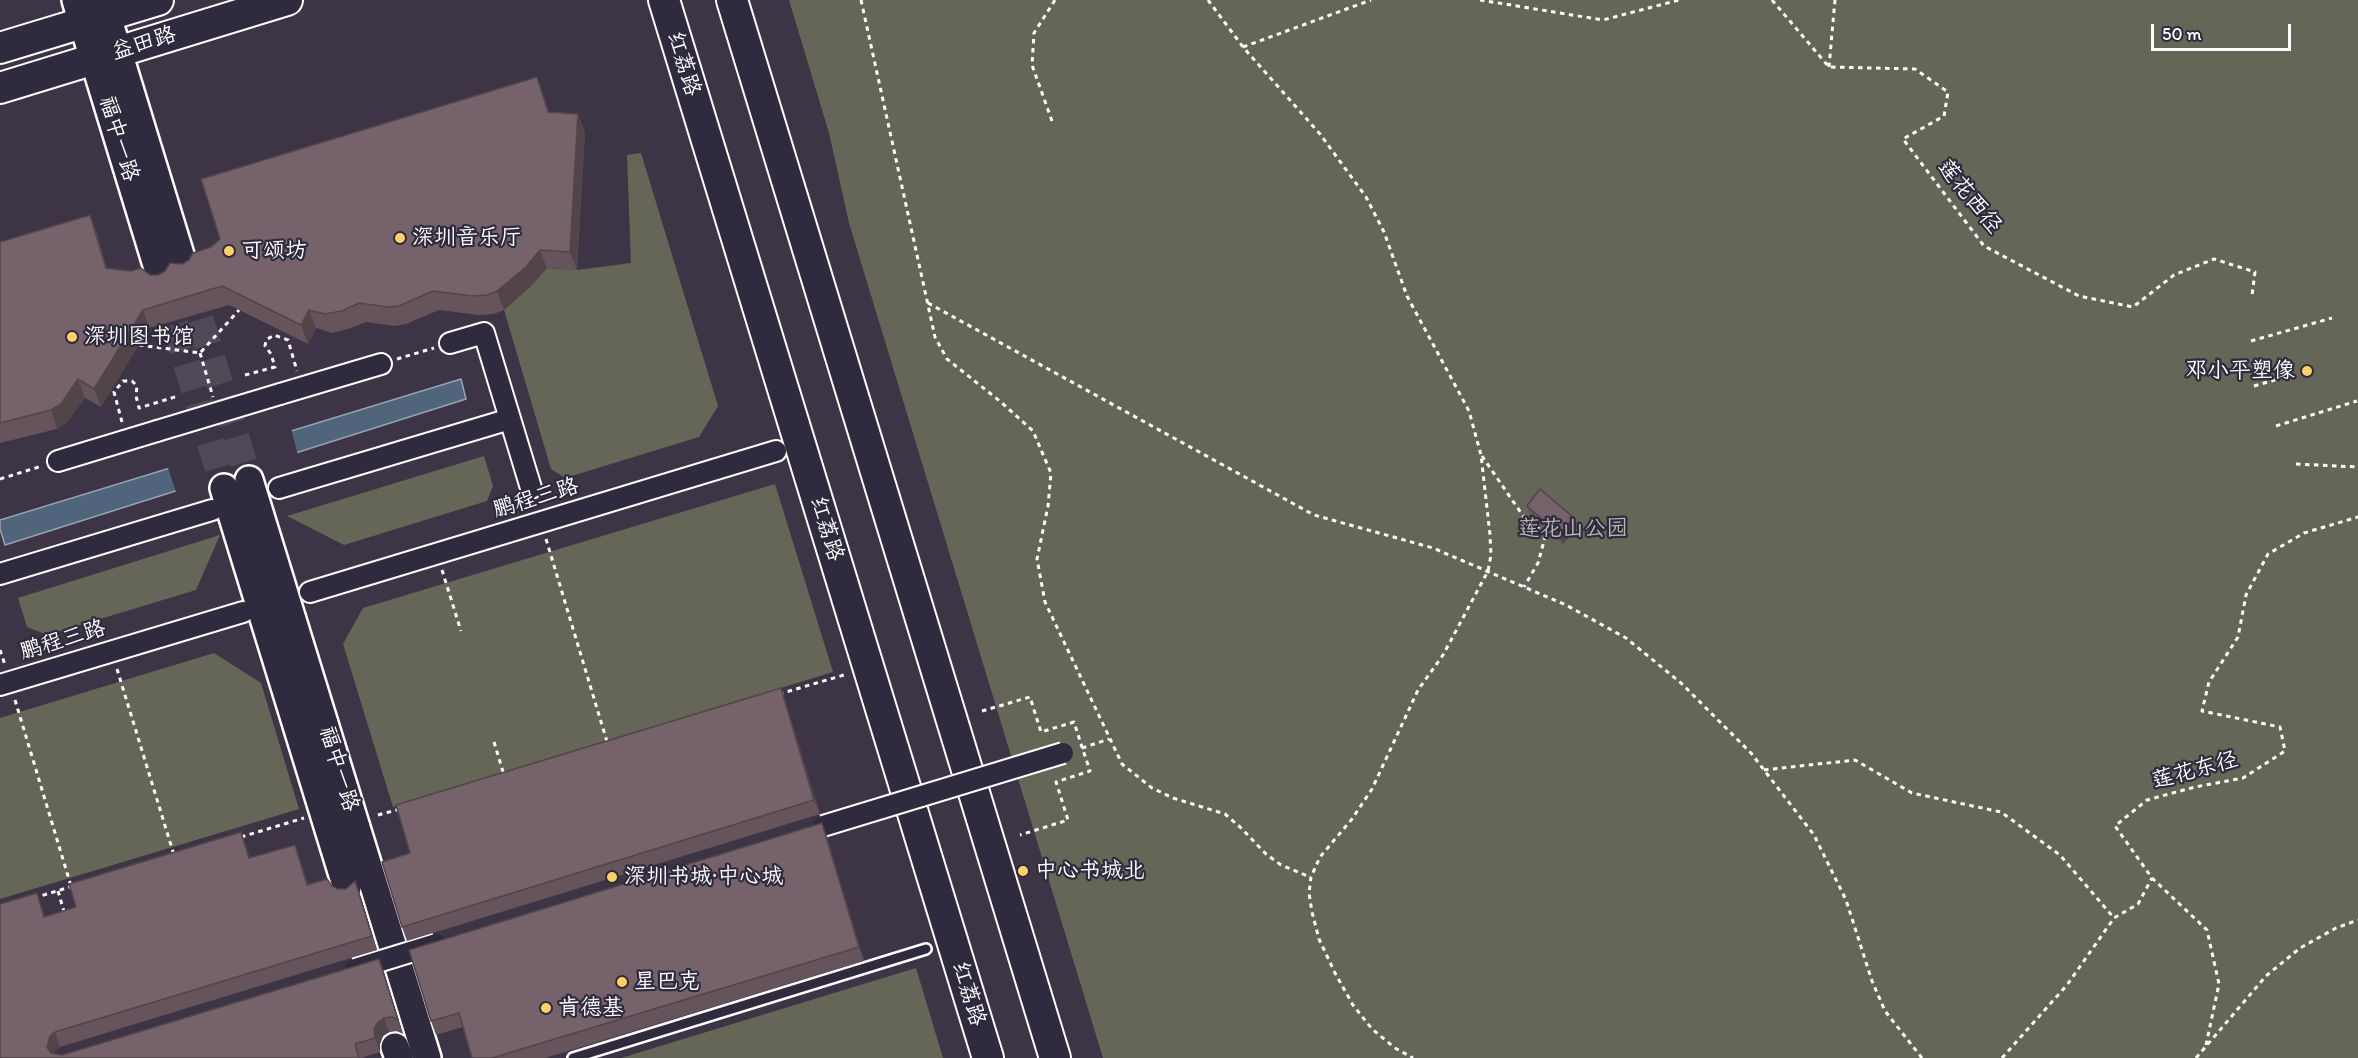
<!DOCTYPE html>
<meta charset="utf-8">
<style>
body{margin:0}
#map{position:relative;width:2358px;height:1058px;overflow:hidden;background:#3d3546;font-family:Itim,sans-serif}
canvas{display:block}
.scale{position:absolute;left:2151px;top:24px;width:140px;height:27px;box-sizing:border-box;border:3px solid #fff;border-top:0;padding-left:8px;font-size:18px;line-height:21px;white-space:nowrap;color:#fff;-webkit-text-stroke:4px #2f2a3d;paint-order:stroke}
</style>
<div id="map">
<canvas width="2358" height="1058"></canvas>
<div class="scale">50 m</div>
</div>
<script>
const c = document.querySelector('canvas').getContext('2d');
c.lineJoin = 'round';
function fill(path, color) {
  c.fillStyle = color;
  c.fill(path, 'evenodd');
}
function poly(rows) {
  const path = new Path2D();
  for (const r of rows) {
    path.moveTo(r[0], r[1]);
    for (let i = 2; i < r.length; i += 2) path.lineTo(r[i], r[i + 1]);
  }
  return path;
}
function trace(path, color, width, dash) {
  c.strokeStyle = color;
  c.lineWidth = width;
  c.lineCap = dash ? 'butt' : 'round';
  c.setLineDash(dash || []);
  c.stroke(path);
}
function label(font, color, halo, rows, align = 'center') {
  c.font = font + ' Itim,"LXGW WenKai TC",sans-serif';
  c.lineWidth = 4.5;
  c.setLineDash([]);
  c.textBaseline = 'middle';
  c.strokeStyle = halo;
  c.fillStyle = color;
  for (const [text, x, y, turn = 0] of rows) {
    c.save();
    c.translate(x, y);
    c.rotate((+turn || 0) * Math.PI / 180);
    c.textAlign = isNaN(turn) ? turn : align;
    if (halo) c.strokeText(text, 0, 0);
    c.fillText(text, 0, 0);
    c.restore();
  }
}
fill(poly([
 [789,0,2358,0,2358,1058,1103,1058,849,223,829,133],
 [641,153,718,406,699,437,565,478,551,469,504,310,532,285,547,268,577,270,631,263,627,155],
 [484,456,493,486,487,501,344,545,287,516],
 [775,484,833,672,393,807,343,644,363,608],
 [220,535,196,590,47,635,27,627,18,598],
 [214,653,261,683,299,809,0,899,0,718],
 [916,968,943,1058,621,1058]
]), '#656657');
const water = poly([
 [461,379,466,399,5,545,0,529,0,520,461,379]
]);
fill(water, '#50657c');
trace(water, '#96a3b0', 1.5);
fill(poly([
 [291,428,298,455,176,492,167,465]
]), '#3d3546');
trace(poly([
 [188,280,249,480],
 [163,285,224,488]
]), '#504958', 27, [27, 14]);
const lane = poly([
 [573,1058,926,949]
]);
const street = poly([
 [450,343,484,333,531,488],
 [280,394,381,364],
 [58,461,157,431],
 [279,488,510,419],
 [0,574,212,510],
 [310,592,776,451],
 [0,685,243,612]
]);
const secondary = poly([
 [76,0,161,278],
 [102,0,184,268],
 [249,480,427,1058],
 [224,488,347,888],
 [395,1047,399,1058]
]);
const primary = poly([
 [664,0,988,1058],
 [732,0,1055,1058],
 [0,48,158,0],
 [0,88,287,0]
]);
trace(lane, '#fff', 14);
trace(street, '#fff', 24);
trace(secondary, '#fff', 32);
trace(primary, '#fff', 34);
trace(poly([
 [861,0,935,337,947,359,1001,402,1033,431,1051,473,1048,506,1037,559,1045,602,1122,764,1152,788,1173,798,1225,814,1240,827,1266,854,1281,865,1310,877],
 [1208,0,1243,47,1320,134,1366,197,1384,232,1407,296,1469,411,1481,455,1490,535,1491,555,1488,571,1443,655,1418,690,1372,789,1352,819,1320,857,1311,877,1309,893,1312,912,1319,939,1335,973,1353,1005,1372,1029,1395,1048,1413,1058],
 [1480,0,1603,20,1679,0],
 [1772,0,1829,67,1915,69,1948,92,1944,116,1903,139,1984,246,2079,296,2133,307,2174,275,2214,259,2255,272,2252,295],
 [1243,47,1371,0],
 [1829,67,1835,0],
 [1052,121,1032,65,1034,33,1055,0],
 [928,303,1314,515,1433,548,1566,605,1626,638,1681,683,1751,753,1814,835,1846,900,1872,981,1885,1011,1922,1058],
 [2251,341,2332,318],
 [200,353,213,397],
 [397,359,434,348],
 [245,375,275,367,271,354,265,346,266,340,274,335,288,340,297,371],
 [2254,386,2295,374],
 [122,422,114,392,123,381,132,381,137,386,136,396,139,408,178,396],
 [2276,426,2357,401],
 [1482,456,1530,526,1547,530,1538,563,1524,587],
 [2296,464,2358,467],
 [0,479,42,466],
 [546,539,608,745],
 [442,570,461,631],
 [0,650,5,665],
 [117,669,174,855],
 [779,694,844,675],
 [15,700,71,886],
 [982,711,1030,697,1041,732,1074,722,1082,747,1090,771,1056,782,1068,820,1020,835],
 [494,742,504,775],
 [1082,748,1109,739],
 [1764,770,1855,760,1912,793,2001,812,2060,855,2114,918],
 [378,815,400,809],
 [241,837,304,818],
 [58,891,65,915],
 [34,898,73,886],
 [2206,1045,2219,984,2207,930,2152,878,2115,826,2147,800,2195,787,2243,778,2285,751,2280,727,2202,711,2209,682,2238,637,2246,595,2268,554,2304,533,2358,517],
 [2002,1058,2067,985,2114,918,2138,904,2152,878],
 [2196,1058,2266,976,2300,948,2336,928,2358,920]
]), '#fff', 3, [4.5, 4.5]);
trace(lane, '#2f2a3d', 9);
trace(street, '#2f2a3d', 20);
trace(secondary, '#2f2a3d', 27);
trace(primary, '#2f2a3d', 30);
const streetBridge = poly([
 [157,431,280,394],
 [823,826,1063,753],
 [355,969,436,944]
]);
trace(streetBridge, '#fff', 24, []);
trace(poly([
 [139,345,200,353,239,310]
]), '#fff', 3, [4.5, 4.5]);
trace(streetBridge, '#2f2a3d', 20);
fill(poly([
 [544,96,549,112,578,114,585,132,577,270,547,268,532,285,504,310,494,314,479,315,439,310,406,324,395,326,366,322,348,329,332,333,316,328,308,344,229,305,149,328,101,407,85,398,67,422,57,429,0,443,0,242,90,215,97,233,107,269,150,275,158,275,182,264,211,247],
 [1527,506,1574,518,1577,528,1563,544,1530,515],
 [786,703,820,814,407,941,402,927,410,853],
 [241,832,250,858,295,845,308,884,332,886,338,889,360,895,377,950,60,1047,55,1050,54,1054,62,1055,384,973,403,1034,397,1031,389,1032,383,1036,380,1044,380,1052,361,1058,0,1058,37,893,44,917,76,907],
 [827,837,864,961,545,1058,472,1058,463,1027,436,1035,431,1021]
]), '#65545b');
fill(poly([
 [578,114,585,132,577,270,570,252],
 [90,215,97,233,112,287,106,268],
 [540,250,547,268,532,285,504,310,497,291],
 [143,310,149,328,101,407,94,389],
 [309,310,316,328,308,344,301,325],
 [78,379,85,398,67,422,57,429,51,410],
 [1574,518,1577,528,1563,544,1559,534],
 [781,688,786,703,820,814,814,800],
 [822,823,827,837,864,961,859,947],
 [295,845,300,859,312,899,307,885],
 [355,881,360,895,377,950,372,936],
 [379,959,384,973,403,1034,398,1020],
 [384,1018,389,1032,383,1036,380,1044,380,1052,375,1038,374,1029,378,1022],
 [55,1032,60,1047,55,1050,53,1058,47,1047,50,1036]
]), '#52454a');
const building = poly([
 [537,77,548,112,578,114,570,252,540,250,526,267,497,291,487,295,472,296,433,291,399,306,388,307,359,303,342,311,325,314,309,310,301,325,222,286,143,310,94,389,78,379,61,404,51,410,0,423,0,242,90,215,106,268,131,271,141,268,150,275,158,275,165,271,170,263,182,264,189,260,193,253,211,247,220,239,201,179,537,77],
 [1540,489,1574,518,1559,534,1527,506,1540,489],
 [781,688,814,800,402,927,382,862,410,853,396,805,781,688],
 [822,823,859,947,492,1058,472,1058,459,1013,431,1021,409,950,822,823],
 [241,832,249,858,295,845,307,885,327,879,332,886,338,889,346,889,355,881,372,936,55,1032,50,1036,47,1047,51,1053,62,1055,379,959,398,1020,392,1017,384,1018,378,1022,374,1029,375,1038,355,1044,359,1058,0,1058,0,904,37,893,44,917,76,907,69,884,241,832]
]);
fill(building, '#75626a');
trace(building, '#52454a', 1.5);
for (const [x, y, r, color] of [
 [400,238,6,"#ffd166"],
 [229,251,6,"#ffd166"],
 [72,337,6,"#ffd166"],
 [2307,371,6,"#ffd166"],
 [1023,871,6,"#ffd166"],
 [612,877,6,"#ffd166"],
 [622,982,6,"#ffd166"],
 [546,1008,6,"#ffd166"]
]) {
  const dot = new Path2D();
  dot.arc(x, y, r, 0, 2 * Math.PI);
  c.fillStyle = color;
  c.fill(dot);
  trace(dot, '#2f2a3d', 2);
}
label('22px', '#fff', '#2f2a3d', [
 ["益田路",144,44,-17],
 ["红荔路",683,64,73],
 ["福中一路",118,139,73],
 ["莲花西径",1969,197,51],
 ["鹏程三路",536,499,-17],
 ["红荔路",826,529,73],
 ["鹏程三路",63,641,-17],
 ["福中一路",338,769,73],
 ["莲花东径",2195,771,-15],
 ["红荔路",968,994,73]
]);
label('22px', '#fff', '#2f2a3d', [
 ["深圳音乐厅",412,238],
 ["可颂坊",241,251],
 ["深圳图书馆",84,337],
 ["邓小平塑像",2295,371,"right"],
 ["中心书城北",1035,871],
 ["深圳书城·中心城",624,877],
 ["星巴克",634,982],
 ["肯德基",558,1008]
], 'left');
label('22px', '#babab3', '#2f2a3d', [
 ["莲花山公园",1573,529]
]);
</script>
